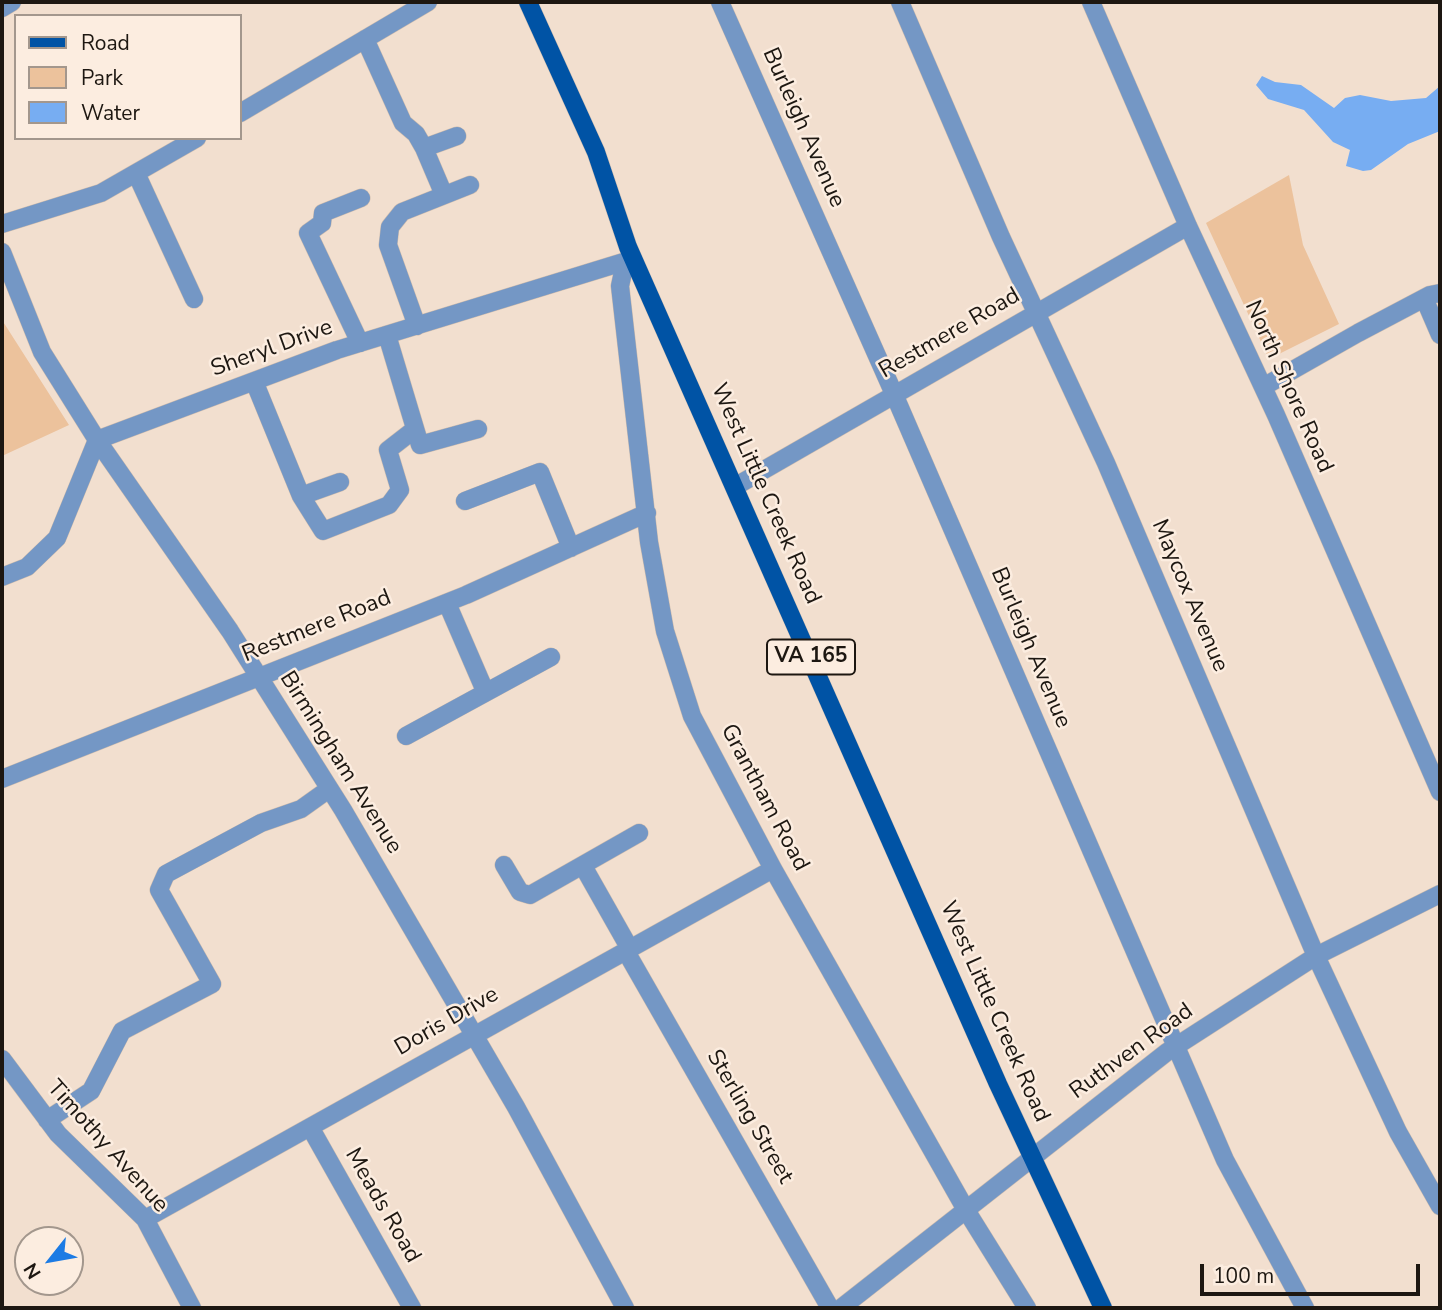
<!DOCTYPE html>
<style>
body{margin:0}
#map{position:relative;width:1442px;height:1310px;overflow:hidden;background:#f2dfcf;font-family:"Nunito Sans",sans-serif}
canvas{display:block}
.frame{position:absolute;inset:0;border:4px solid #1d1711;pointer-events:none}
.legend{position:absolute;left:14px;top:14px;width:228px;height:126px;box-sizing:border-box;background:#fcede0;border:2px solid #a3978d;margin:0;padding:9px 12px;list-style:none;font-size:21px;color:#1d1711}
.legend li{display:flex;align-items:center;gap:14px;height:35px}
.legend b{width:35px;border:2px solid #a3978d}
.north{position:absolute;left:14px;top:1226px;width:70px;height:70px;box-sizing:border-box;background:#fcede0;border:2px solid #a3978d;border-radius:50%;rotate:239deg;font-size:19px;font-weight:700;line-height:28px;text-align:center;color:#1d1711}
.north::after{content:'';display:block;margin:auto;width:24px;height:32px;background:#1c7be4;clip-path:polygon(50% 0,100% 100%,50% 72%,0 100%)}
.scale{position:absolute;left:1200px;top:1264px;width:220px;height:32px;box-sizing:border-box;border:4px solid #1d1711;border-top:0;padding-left:9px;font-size:21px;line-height:24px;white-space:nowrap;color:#1d1711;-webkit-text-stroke:5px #fcede0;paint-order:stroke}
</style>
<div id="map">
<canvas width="1442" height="1310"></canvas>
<div class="frame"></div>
<ul class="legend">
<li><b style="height:9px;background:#0053a5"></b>Road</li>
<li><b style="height:19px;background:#ecc29c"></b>Park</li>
<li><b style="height:19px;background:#77adf2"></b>Water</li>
</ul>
<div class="north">N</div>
<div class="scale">100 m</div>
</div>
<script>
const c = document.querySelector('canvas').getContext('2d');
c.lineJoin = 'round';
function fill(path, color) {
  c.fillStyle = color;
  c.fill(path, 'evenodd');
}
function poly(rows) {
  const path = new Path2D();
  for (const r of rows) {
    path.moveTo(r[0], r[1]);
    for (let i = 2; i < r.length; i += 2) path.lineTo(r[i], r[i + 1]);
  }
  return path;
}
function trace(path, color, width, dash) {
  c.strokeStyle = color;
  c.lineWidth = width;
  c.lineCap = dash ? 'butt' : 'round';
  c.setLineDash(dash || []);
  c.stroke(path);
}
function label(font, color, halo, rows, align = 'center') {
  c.font = font + ' "Nunito Sans",sans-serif';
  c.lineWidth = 5;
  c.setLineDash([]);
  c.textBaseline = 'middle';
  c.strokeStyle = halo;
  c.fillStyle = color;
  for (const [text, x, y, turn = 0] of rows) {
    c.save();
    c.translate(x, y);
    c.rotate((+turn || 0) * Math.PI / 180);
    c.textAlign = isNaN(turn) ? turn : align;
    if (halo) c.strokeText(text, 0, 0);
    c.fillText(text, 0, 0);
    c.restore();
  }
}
fill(poly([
 [1289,175,1303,245,1339,324,1269,359,1206,223],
 [2,320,69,425,2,456]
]), '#ecc29c');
fill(poly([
 [1262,76,1275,82,1301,85,1334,108,1345,98,1360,95,1391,101,1426,98,1440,86,1440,131,1408,144,1371,170,1363,171,1346,166,1350,150,1333,142,1304,110,1268,99,1256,85]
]), '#77adf2');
const minor = poly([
 [720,2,894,394,1225,1160,1305,1308],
 [900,2,1001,237,1106,463,1316,956,1398,1132,1440,1206],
 [1091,2,1188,226,1276,415,1440,792],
 [2,8,12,2],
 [365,39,403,123,416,134,424,148,457,136],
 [240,113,428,2],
 [424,148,444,195],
 [136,173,194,299],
 [2,224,101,193,197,138],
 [2,252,42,352,97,440,230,631,343,810,516,1107,625,1308],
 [633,259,623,272,620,286,649,542,665,631,692,716,773,869,966,1210,1027,1308],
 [1424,298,1440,335],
 [417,326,388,245,390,227,402,212,470,185],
 [387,335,420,445,478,429],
 [360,343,308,233,322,223,323,213,361,198],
 [254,381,301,496,340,482],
 [1263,387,1358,333,1430,295,1440,293],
 [736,486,1188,226],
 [301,496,323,531,389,505,400,490,388,450,415,429],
 [465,501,540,472,571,548],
 [2,577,27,567,57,538,97,440,337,350,633,259],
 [447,603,485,691],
 [406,736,551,657],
 [2,779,466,595,647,513],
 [504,865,520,892,530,895,639,833],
 [583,866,626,942,628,955,830,1308],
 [2,1059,58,1134,145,1219,192,1308],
 [47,1120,91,1091,122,1031,212,984,159,890,166,874,261,823,301,809,329,789],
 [310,1127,412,1308],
 [145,1219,773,869],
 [841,1308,1167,1052,1316,956,1440,894]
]);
const major = poly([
 [528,2,596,152,628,247,998,1084,1103,1308]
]);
trace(minor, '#ccbbad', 19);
trace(major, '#ccbbad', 19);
trace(minor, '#7497c5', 18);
trace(major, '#0053a5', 18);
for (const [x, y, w] of [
 [811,657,88]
]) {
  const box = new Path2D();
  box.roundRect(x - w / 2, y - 17.5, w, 35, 5);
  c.fillStyle = '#fcede0';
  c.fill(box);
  trace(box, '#1d1711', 2);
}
label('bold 21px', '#1d1711', null, [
 ["VA 165",811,657]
]);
label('23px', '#1d1711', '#fcede0', [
 ["Burleigh Avenue",803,128,66],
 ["Restmere Road",950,334,-30],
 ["Sheryl Drive",272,349,-20],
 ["North Shore Road",1288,387,66],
 ["West Little Creek Road",765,494,66],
 ["Maycox Avenue",1189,596,67],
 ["Restmere Road",317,627,-22],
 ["Burleigh Avenue",1030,648,67],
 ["Birmingham Avenue",340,763,58],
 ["Grantham Road",764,798,62],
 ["West Little Creek Road",994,1012,66],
 ["Doris Drive",447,1022,-30],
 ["Ruthven Road",1132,1052,-36],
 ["Sterling Street",749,1117,60],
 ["Timothy Avenue",107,1147,48],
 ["Meads Road",382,1206,60]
]);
</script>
